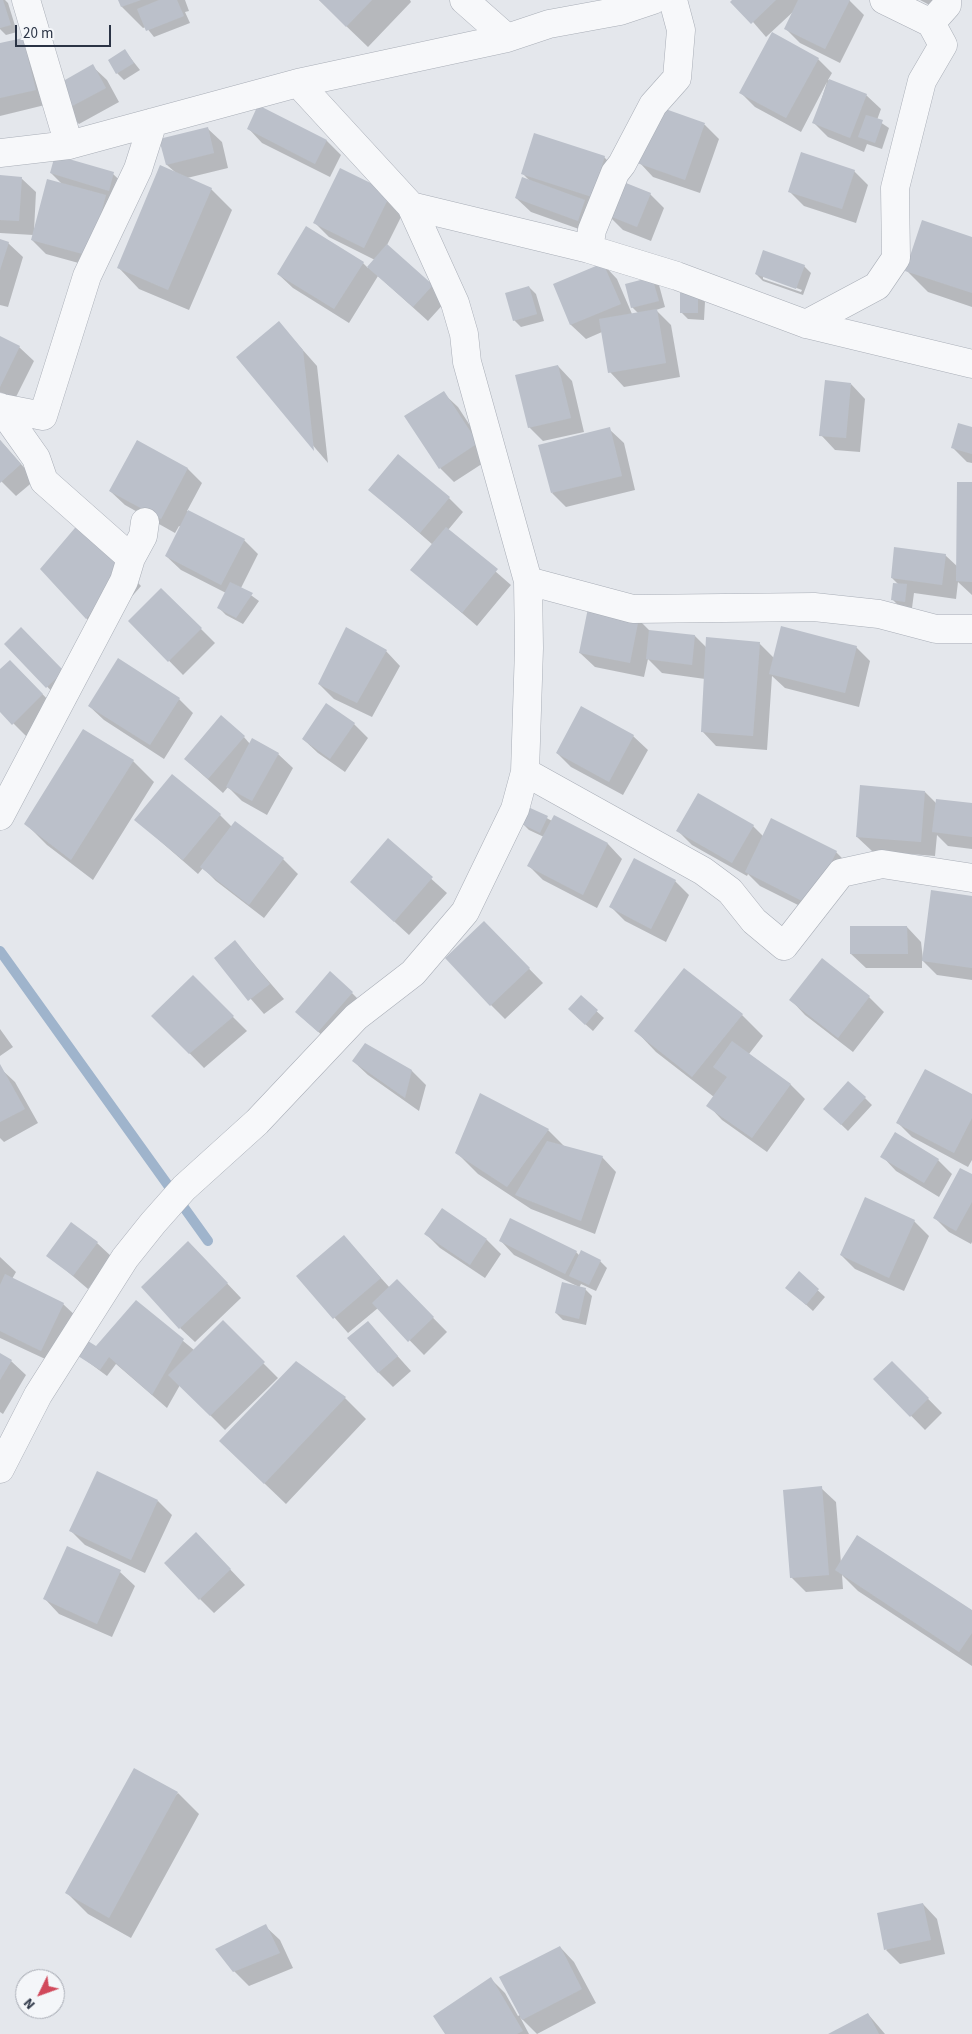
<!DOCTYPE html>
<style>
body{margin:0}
#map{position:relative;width:972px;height:2034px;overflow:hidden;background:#e4e7ec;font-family:"Source Sans 3",sans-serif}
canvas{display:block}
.north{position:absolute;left:15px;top:1969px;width:50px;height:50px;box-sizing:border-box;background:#f4f6f9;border:1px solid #a4a8b1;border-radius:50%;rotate:228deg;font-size:14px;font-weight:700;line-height:20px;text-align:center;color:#2b3445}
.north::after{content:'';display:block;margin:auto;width:18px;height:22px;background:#d1495b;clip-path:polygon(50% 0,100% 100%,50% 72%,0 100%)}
.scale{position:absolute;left:15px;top:25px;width:96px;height:22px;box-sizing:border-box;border:2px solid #2b3445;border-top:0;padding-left:6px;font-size:15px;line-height:18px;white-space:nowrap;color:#2b3445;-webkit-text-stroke:4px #f4f6f9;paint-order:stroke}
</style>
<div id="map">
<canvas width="972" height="2034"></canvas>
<div class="north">N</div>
<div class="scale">20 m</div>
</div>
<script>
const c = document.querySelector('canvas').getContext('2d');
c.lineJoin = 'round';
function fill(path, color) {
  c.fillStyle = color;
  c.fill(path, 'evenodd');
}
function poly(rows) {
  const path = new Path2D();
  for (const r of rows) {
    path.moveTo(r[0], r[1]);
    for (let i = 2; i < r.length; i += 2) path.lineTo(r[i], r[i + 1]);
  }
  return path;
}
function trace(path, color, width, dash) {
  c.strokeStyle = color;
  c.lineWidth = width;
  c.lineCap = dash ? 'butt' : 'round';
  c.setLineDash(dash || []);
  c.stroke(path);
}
fill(poly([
 [0,0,5,0,8,3,17,32,6,35,0,29],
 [120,0,185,0,189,11,185,12,190,23,154,37,146,27,143,28,122,7],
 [319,0,410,0,411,2,368,47],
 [734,0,849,0,864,15,840,63,800,43,786,29,795,10,766,37],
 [920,0,949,0,943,12],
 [23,39,37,54,49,104,0,116,0,45],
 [125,51,140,70,124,80,117,73],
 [818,59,832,73,828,80,866,95,881,109,877,120,889,128,882,149,867,144,864,152,828,137,814,123,827,82,801,132,755,107,741,93],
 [92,66,107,80,119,102,79,124,64,110],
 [259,107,327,141,341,155,330,177,262,143,248,128],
 [658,108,705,125,719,139,700,193,653,177,639,162],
 [207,128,222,142,228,168,187,178,211,189,232,210,189,310,139,289,118,267,176,173,167,165,161,140],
 [604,157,619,172,593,234,531,212,516,198,531,182,523,174],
 [340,170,405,209,387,245,447,300,428,321,378,276,349,323,293,288,278,274,363,263,368,268,375,260,329,237,315,223],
 [854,171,868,185,856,223,804,206,790,192],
 [51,173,113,174,128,188,104,270,46,254,32,240,33,235,0,233,0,176,21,178,36,192,34,231,63,185],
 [650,194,664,208,651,241,623,230,608,215],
 [972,238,972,307,928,292,907,271],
 [0,240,8,243,23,257,8,307,0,305],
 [603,264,617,279,632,314,638,313,632,307,652,278,659,285,665,307,656,310,671,325,680,377,624,387,610,372,602,332,586,339,571,325,555,285],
 [804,266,811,273,803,295,763,281,756,274],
 [763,276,802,290,801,292,763,279],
 [529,287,536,294,544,321,521,327,514,320],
 [698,295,705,302,704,320,688,319,681,312],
 [279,323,317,366,328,463,238,358],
 [0,337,19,347,34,361,15,399,0,392],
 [558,366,572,381,584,432,543,441,529,427],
 [851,384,865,399,860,452,835,450,821,435],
 [443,393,458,407,491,458,454,482,440,468],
 [609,429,624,443,635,490,566,507,552,493],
 [972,429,972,463,967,462,953,448],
 [0,440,35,480,16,496,0,480],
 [137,441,188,469,202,483,187,511,244,540,258,554,241,588,259,601,243,624,226,615,219,608,226,593,181,570,166,556,181,527,179,526,175,533,125,505,110,491],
 [972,483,972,595,958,582,956,599,914,593,912,608,900,607,893,600,899,585,892,578,945,555,958,567],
 [370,490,449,498,463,512,448,530,511,585,477,626,412,570,433,545],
 [80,524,141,586,101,632,86,618],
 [161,589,215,643,183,675,130,621],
 [638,619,650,631,695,636,707,648,759,643,774,658,856,647,870,661,859,707,785,688,772,676,767,750,716,746,702,731,705,679,662,673,648,659,644,677,595,667,580,653],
 [6,644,77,686,61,701],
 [386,651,400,666,372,717,334,699,319,684],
 [10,661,57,709,28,738,0,710,0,671],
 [179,699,193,713,164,759,104,720,89,706],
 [354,724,368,738,345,772,318,753,303,739],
 [633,736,648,750,623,795,571,767,557,753],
 [244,737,250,744,278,754,293,768,267,815,242,801,228,787,223,793,185,759],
 [133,761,154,782,93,880,47,845,26,824],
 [925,792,937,804,972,805,972,849,948,846,937,835,935,856,872,851,857,837],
 [529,808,552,821,554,817,608,844,622,859,597,908,543,880,529,866,544,837,529,830,522,823],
 [220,815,232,827,235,822,283,859,298,874,264,918,216,881,203,868,198,874,136,820],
 [753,826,763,836,836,852,850,866,824,918,760,886,748,874,747,876,692,845,678,831],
 [388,840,447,893,409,935,351,882],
 [675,881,689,895,666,942,625,921,611,907],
 [972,897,972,980,937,975,922,960,922,968,866,968,851,954,907,927,921,942,923,959],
 [498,937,543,983,505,1019,491,1005],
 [235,942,284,999,264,1014,215,958],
 [822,960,869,997,884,1012,853,1052,805,1015,791,1000],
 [193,977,247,1031,204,1068,153,1016],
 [352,993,366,1007,333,1045,296,1012],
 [581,997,604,1018,593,1031,576,1016],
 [742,1015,763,1036,749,1054,791,1085,805,1099,767,1152,722,1120,708,1105,714,1097,656,1052,635,1030],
 [0,1029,13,1047,0,1056],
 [353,1061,412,1071,426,1085,419,1111,368,1075],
 [0,1068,15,1082,38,1123,4,1142,0,1138],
 [972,1095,972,1160,968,1167,912,1137,898,1123],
 [865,1098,872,1105,848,1131,825,1109],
 [548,1130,565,1147,602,1157,616,1172,595,1234,531,1209,478,1174,457,1153],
 [882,1156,938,1160,952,1174,939,1197,896,1171],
 [972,1176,972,1242,971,1244,949,1232,935,1218],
 [914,1221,929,1236,904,1291,855,1269,841,1255],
 [426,1234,487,1240,501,1254,485,1278,440,1248],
 [344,1237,390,1288,397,1281,447,1332,424,1355,378,1308,348,1333,298,1276],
 [500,1240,576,1252,580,1256,600,1261,607,1268,596,1291,581,1284,579,1288,585,1289,592,1296,586,1325,563,1320,556,1313,577,1286,514,1255],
 [97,1243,112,1257,88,1289,48,1255],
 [0,1257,16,1272,12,1279,63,1304,78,1318,56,1364,0,1338],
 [203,1258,241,1298,195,1342,180,1328],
 [799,1273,825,1297,813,1311,794,1294],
 [136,1302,194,1350,222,1322,278,1378,225,1430,180,1385,167,1408,116,1364,107,1376,80,1356,104,1355],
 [367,1322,411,1371,393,1387,378,1372],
 [0,1354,11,1361,26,1375,3,1414,0,1412],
 [892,1362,942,1413,925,1430,875,1379],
 [296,1363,345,1398,366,1419,286,1504,242,1462],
 [821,1488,836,1502,841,1563,972,1612,972,1666,858,1591,842,1575,843,1589,806,1592,791,1577],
 [158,1501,172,1515,145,1573,85,1545,71,1531],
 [68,1548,120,1572,135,1586,112,1637,59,1614,45,1599],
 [210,1548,245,1585,214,1613,200,1599],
 [178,1793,199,1814,131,1938,88,1914,67,1893],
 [923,1904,937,1919,945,1954,900,1964,886,1950],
 [265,1926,280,1940,293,1968,249,1986,234,1971],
 [560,1947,574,1962,596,2003,537,2034,520,2017,529,2034,446,2034,491,1979,505,1993,518,2016,520,2015],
 [868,2014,885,2034,831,2034]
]), '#0003');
trace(poly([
 [0,951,208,1241]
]), '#9fb4cc', 10);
fill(poly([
 [0,0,3,0,11,25,0,28],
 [118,0,141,0,121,7],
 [159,0,177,0,184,16,146,31,137,9],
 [319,0,372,0,346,27],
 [732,0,776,0,751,24,730,2],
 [798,0,850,0,825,49,784,29],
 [772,32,819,58,786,118,739,93],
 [23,38,36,90,0,98,0,43],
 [125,49,134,63,116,74,108,60],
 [93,64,106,88,63,111,51,88],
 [829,79,867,94,850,138,812,123],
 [258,105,327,140,315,164,247,129],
 [657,106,705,123,685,180,637,163],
 [866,115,883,120,875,143,858,137],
 [208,127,214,153,166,165,159,139],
 [534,133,605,156,592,197,521,174],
 [801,152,855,170,842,209,788,192],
 [55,155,114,172,109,191,50,173],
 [160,165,212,188,168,290,117,268],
 [340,168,391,193,364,248,313,223],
 [0,175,22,177,19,221,0,220],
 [522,177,585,200,578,221,515,198],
 [47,179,106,195,90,256,31,240],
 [621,181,651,193,637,227,607,215],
 [922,220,972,237,972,293,905,271],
 [306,226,364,262,334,309,277,274],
 [0,239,9,242,0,270],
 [387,244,433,285,413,307,367,267],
 [763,250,805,265,796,289,755,274],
 [603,263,621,304,570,325,553,284],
 [652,277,659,301,631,308,625,284],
 [529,286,537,314,513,321,505,293],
 [680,293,698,293,698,313,680,313],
 [657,309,666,363,608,373,599,319],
 [279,321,303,350,314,451,236,357],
 [0,336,20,346,0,387],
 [558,365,571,418,528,428,515,375],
 [825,380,851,383,846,438,819,436],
 [444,391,478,443,439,469,404,416],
 [958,423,972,427,972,454,951,448],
 [610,427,622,476,551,493,538,445],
 [0,440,21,464,0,483],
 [137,440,188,468,161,519,109,491],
 [398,454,450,497,420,533,368,490],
 [957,482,972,482,972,582,956,581],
 [188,510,245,539,221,585,165,556],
 [80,522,127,570,86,619,40,569],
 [446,527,498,569,462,613,410,570],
 [894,547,946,554,942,585,891,578],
 [230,582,253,593,236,618,217,608],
 [893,583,907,584,905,602,891,600],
 [161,588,202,628,168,662,128,621],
 [588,608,639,618,630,663,579,653],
 [781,626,857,646,845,693,769,674],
 [21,627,64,671,46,688,4,644],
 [346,627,387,650,357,703,318,684],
 [649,630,695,635,692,665,646,659],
 [706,637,760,642,753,736,701,732],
 [118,658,180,698,150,745,88,706],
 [10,660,43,694,12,725,0,712,0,669],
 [326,703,355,723,330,759,302,739],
 [581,706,634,735,609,782,556,753],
 [221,715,245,736,208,779,184,759],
 [83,729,134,760,71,860,24,824],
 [252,738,279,753,252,801,226,787],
 [172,774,221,814,183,860,134,820],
 [860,785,925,791,921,842,856,837],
 [698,793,754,825,732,863,676,831],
 [936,799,972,803,972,837,932,832],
 [528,807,548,816,540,833,520,823],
 [554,815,608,843,583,895,527,866],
 [771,818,837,851,810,905,745,872],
 [235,821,284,858,249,905,200,867],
 [388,838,433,877,394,922,350,882],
 [634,858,676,880,651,929,609,907],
 [931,890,972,896,972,968,922,961],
 [484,921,530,968,490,1006,445,958],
 [850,926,907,926,908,954,850,954],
 [235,940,270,984,248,1001,214,958],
 [822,958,870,996,838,1038,789,1000],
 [684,968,743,1014,692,1077,634,1031],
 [330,971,353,992,318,1032,295,1012],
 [193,975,234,1016,189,1054,151,1016],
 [581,995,598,1010,585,1025,568,1009],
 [732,1041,791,1084,752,1138,706,1106,727,1077,713,1067],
 [365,1043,412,1070,405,1098,352,1061],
 [0,1064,25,1109,0,1122],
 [925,1069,972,1094,972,1118,954,1153,896,1123],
 [848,1081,866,1097,841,1125,823,1109],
 [480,1093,549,1129,507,1187,455,1153],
 [895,1132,939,1159,924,1183,880,1157],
 [547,1141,603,1156,581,1221,515,1195],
 [960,1168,972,1174,972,1202,956,1231,933,1218],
 [865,1197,915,1220,889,1278,840,1255],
 [442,1208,487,1239,470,1265,424,1234],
 [510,1218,577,1251,565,1274,499,1241],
 [71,1222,98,1242,73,1276,46,1256],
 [344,1235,381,1278,333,1319,296,1276],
 [188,1241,228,1283,179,1329,141,1287],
 [581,1250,601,1260,589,1285,569,1276],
 [799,1271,819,1289,806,1305,785,1288],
 [5,1274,64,1303,41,1351,0,1331,0,1285],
 [397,1279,434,1317,408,1342,372,1303],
 [562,1282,586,1288,579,1319,555,1313],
 [136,1300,184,1339,152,1395,109,1357,100,1370,78,1356,88,1341,96,1346],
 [223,1320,265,1362,210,1416,168,1375],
 [368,1321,398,1356,378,1373,347,1338],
 [0,1353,12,1360,0,1380],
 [296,1361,346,1397,264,1484,219,1441],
 [892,1361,929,1398,910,1417,873,1379],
 [97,1471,158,1500,131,1560,69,1531],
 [822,1486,829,1575,790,1578,783,1490],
 [196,1532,231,1569,199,1600,164,1563],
 [857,1535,972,1610,972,1633,959,1652,835,1570],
 [67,1546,121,1570,97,1624,43,1599],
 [134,1768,178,1792,109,1918,65,1893],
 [923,1903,931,1940,884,1950,877,1913],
 [266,1924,280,1953,233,1972,215,1949],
 [560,1946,582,1989,522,2020,499,1977],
 [491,1977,523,2031,517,2034,445,2034,433,2016],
 [868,2013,879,2034,828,2034]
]), '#bbc0ca');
const minor = poly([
 [26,0,69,145],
 [464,0,507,38],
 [884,0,931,23],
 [0,153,69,145,298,83,507,38,549,24,620,11,653,0],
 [411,206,589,249,677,276,806,324,972,364],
 [589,249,592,230,615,173,622,164,653,105,677,78,681,30,673,0],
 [806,324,877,286,896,258,895,188,922,81,943,45,931,23,947,5,947,0],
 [0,407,36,458,44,481,131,558],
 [2,408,43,416,87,276,138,169,153,122],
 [528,581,633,609,814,607,879,614,936,629,972,629],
 [525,772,703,871,730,891,754,921,784,946,841,873,882,864,972,878],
 [0,816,124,581,131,558,143,536,145,522],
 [0,1469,38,1395,125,1258,153,1223,184,1188,257,1122,356,1017,413,973,465,912,515,809,525,772,529,648,528,581,467,362,464,334,455,303,411,206,298,83]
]);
trace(minor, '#a9aeb7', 29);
trace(minor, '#f7f8fa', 28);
</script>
